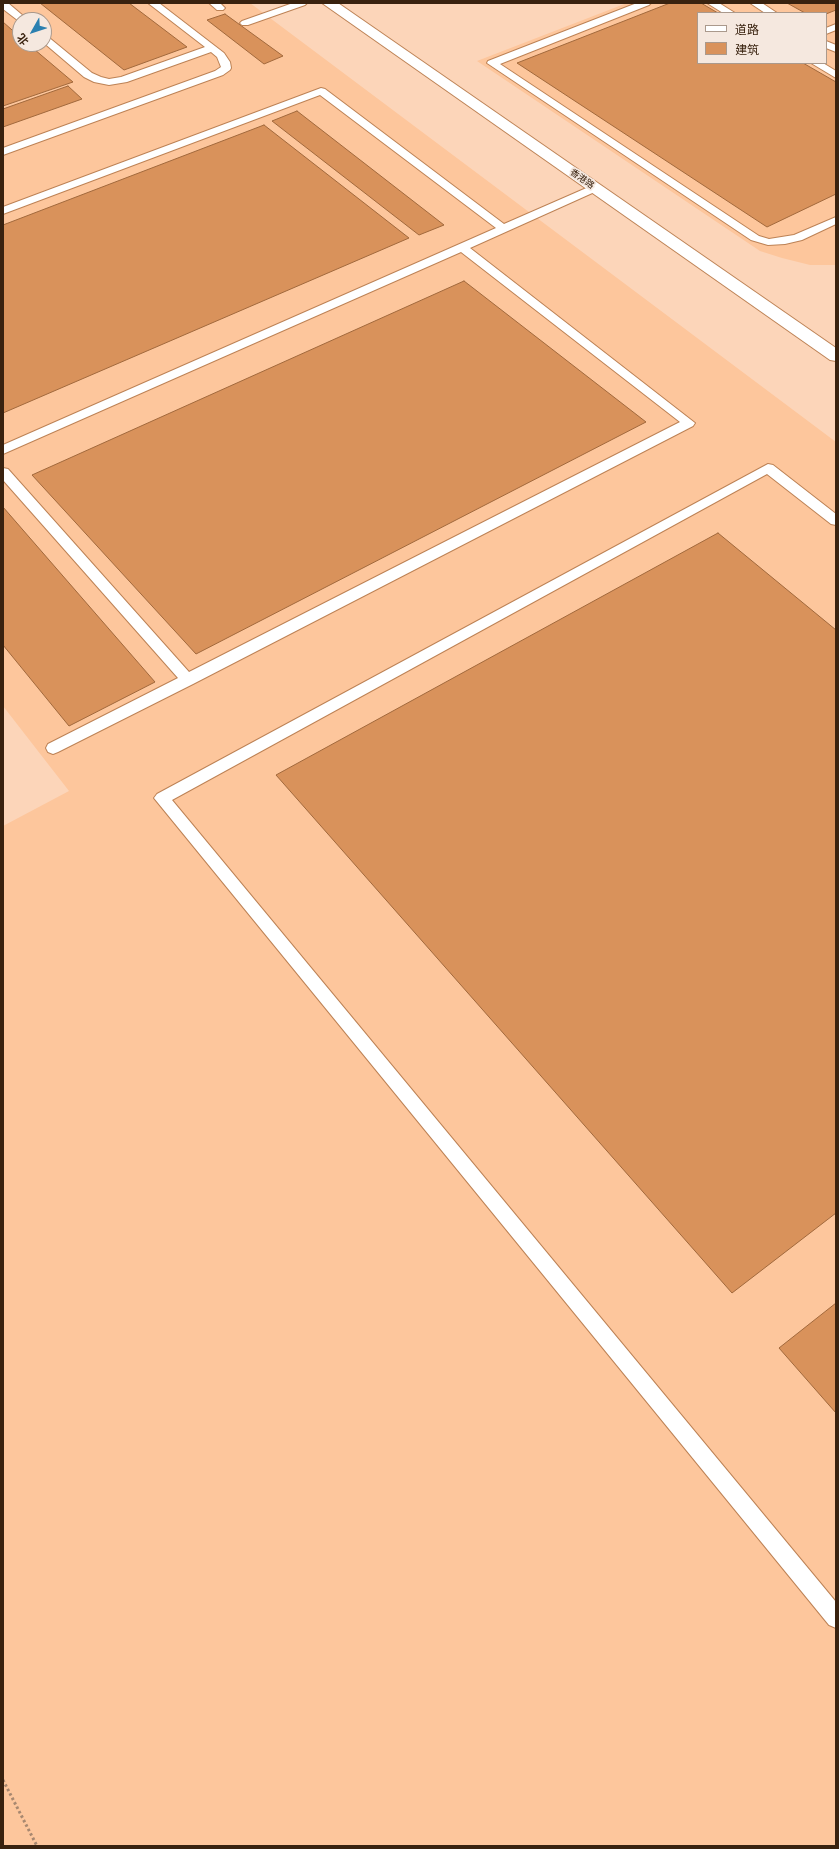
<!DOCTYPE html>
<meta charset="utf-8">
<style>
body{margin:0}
#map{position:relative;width:839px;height:1849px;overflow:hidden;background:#fcd5b9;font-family:Figtree,"Noto Sans SC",sans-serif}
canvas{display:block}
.frame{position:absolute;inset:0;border:4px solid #39220f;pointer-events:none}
.legend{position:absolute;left:697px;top:12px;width:130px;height:52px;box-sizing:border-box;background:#f5e8df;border:1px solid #aa998c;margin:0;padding:5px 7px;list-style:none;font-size:12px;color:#39220f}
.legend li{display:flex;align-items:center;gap:8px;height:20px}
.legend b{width:20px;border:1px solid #aa998c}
.north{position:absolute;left:12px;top:12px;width:40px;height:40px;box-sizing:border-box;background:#f5e8df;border:1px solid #aa998c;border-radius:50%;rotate:231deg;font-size:11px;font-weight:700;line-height:16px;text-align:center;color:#39220f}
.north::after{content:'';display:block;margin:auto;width:14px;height:18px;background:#2b80b0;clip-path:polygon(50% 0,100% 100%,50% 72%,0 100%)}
</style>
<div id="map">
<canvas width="839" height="1849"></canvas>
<div class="frame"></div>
<ul class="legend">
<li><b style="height:5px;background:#fff"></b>道路</li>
<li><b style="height:11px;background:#d9925b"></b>建筑</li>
</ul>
<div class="north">北</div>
</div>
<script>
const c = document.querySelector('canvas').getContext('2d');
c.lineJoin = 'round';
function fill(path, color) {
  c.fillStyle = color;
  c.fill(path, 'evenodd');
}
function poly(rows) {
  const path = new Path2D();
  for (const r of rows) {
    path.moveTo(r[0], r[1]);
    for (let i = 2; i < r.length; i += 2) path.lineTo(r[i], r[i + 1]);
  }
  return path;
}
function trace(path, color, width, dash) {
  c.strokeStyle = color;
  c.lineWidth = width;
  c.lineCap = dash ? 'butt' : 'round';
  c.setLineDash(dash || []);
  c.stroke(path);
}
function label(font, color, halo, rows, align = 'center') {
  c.font = font + ' Figtree,"Noto Sans SC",sans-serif';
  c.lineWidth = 3.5;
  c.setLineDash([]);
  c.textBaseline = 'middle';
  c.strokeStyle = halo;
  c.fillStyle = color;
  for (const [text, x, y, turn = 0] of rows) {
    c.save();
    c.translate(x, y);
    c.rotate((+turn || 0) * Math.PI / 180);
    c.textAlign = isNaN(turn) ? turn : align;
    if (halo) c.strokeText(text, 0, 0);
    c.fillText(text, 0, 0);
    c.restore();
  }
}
fill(poly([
 [3,3,250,3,836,442,836,1846,3,1846,3,826,69,791,3,706],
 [20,20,44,20,44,44,20,44],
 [627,3,836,3,836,265,810,265,782,258,760,251,477,61],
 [698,13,826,13,826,63,698,63]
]), '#fdc69c');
const building = poly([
 [40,3,129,3,187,47,124,70,40,3],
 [670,3,701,3,718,13,698,13,698,63,803,63,836,82,836,194,767,227,517,63,670,3],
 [787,3,836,3,836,10,826,14,805,13,787,3],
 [225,14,283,56,264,64,207,20,225,14],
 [3,22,20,37,20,44,28,44,73,82,3,106,3,22],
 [68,86,82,99,3,127,3,109,68,86],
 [297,111,444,225,419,235,272,121,297,111],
 [264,125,409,238,3,413,3,225,264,125],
 [464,281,646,422,196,654,32,475,464,281],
 [3,507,155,682,69,726,3,645,3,507],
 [718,533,836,630,836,1213,732,1293,276,775,718,533],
 [836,1303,836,1413,779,1348,836,1303]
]);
fill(building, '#d9925b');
trace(building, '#a2693c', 1);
const lane = poly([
 [3,3,8,3,28,20,20,20,20,22,3,9,3,3],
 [148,3,159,3,224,53,230,62,231,68,230,70,223,75,3,155,3,148,215,71,221,67,217,57,211,52,127,82,109,85,94,82,84,77,44,43,44,35,47,36,92,73,101,77,109,79,121,77,205,47,148,3],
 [209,3,220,3,225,8,223,10,217,10,209,3],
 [293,3,307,3,305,5,248,25,242,25,240,23,242,21,293,3],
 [637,3,651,3,649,5,500,64,759,236,769,239,794,235,836,217,836,224,802,240,785,244,768,245,751,240,487,63,488,61,637,3],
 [707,3,719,3,735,13,723,13,707,3],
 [750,3,762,3,777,13,765,13,750,3],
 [836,24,836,30,826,34,826,28,836,24],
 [826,41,836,45,836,52,826,48,826,41],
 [811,63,823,63,836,71,836,78,811,63],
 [321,88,325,89,504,224,591,186,599,186,600,188,599,190,470,248,695,423,693,426,193,684,58,752,53,754,48,752,46,748,48,744,178,678,3,480,3,468,8,469,189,672,680,422,461,252,3,454,3,445,496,228,320,95,3,214,3,207,321,88],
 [768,464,773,465,836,514,836,525,831,524,767,474,172,800,836,1602,836,1628,829,1625,154,798,157,794,768,464]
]);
const secondary = poly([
 [322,3,338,3,836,348,836,361,830,360,322,3]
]);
trace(lane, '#bd8255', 2);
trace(secondary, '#bd8255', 2);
trace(poly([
 [3,1780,37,1846]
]), '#a88870', 3, [2.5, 2.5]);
fill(lane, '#fff');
fill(secondary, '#fff');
label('9px', '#39220f', '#f5e8df', [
 ["香港路",582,179,35]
]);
</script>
